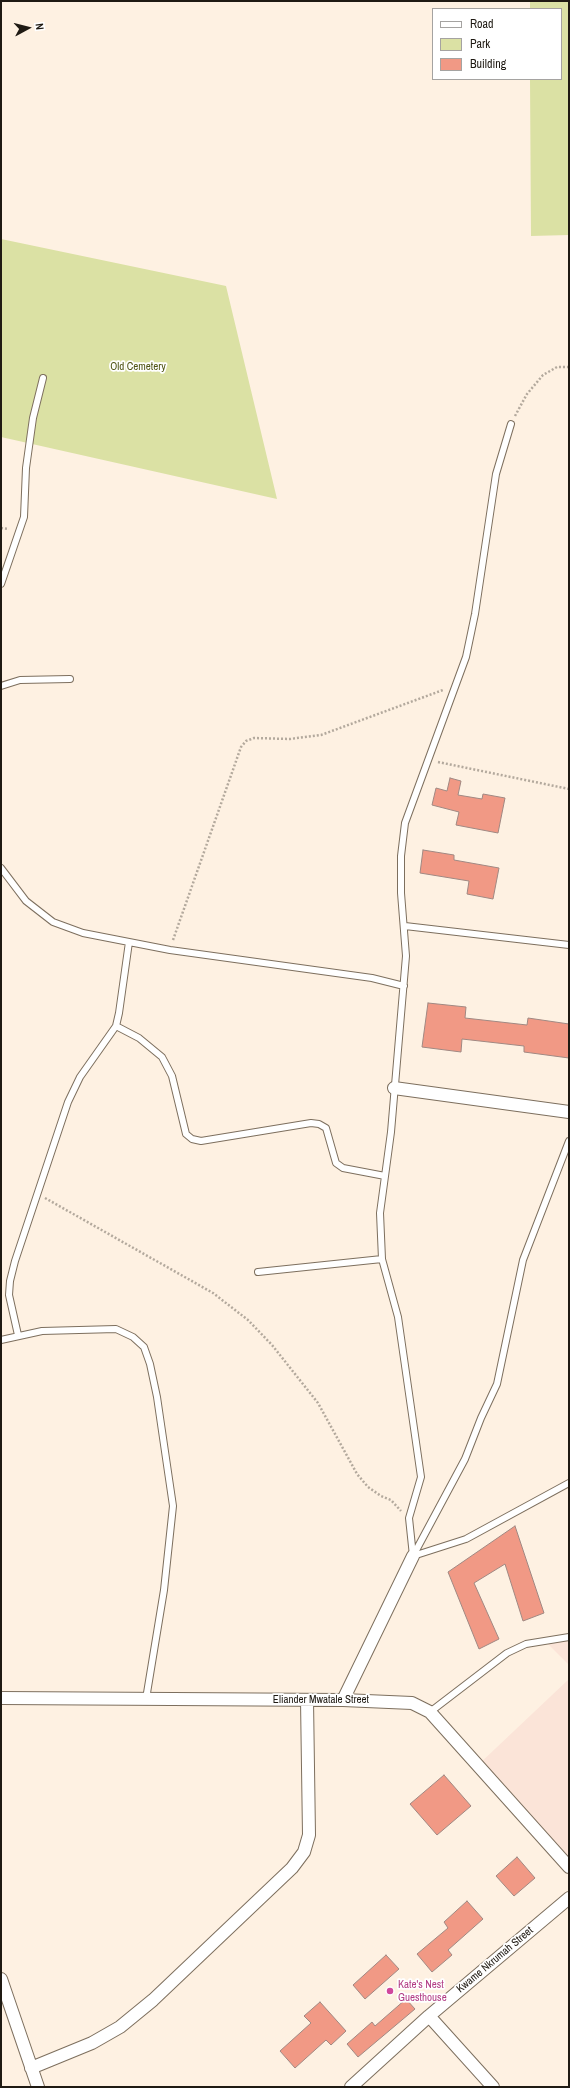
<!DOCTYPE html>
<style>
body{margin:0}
#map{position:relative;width:570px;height:2088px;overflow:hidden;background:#fef1e2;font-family:"Archivo Narrow",sans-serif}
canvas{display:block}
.frame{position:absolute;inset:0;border:2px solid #1f1a13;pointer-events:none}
.legend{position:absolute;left:432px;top:8px;width:130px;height:72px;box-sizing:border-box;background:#fff;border:1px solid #a5a3a1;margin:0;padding:5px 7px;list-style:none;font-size:12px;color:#1f1a13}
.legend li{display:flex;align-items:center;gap:8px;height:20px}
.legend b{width:20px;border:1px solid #a5a3a1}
.north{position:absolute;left:8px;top:8px;width:40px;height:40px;-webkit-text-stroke:3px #fff;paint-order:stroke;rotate:83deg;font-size:11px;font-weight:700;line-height:16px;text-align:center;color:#1f1a13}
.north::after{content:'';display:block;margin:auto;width:14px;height:18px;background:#1f1a13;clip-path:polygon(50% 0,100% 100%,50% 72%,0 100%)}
</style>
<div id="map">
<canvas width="570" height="2088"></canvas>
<div class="frame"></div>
<ul class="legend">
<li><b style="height:5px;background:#fff"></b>Road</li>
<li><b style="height:11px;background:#dbe1a4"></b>Park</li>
<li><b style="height:11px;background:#f19985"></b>Building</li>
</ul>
<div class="north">N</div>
</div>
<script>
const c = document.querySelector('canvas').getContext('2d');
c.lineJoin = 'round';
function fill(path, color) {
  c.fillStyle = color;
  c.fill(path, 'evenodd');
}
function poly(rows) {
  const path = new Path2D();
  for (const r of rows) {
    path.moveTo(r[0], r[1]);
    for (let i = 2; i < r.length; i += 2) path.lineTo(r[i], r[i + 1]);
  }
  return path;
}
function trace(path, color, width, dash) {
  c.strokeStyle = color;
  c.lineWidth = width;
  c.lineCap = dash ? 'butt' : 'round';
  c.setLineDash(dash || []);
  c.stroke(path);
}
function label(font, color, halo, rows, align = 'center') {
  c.font = font + ' "Archivo Narrow",sans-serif';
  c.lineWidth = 3.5;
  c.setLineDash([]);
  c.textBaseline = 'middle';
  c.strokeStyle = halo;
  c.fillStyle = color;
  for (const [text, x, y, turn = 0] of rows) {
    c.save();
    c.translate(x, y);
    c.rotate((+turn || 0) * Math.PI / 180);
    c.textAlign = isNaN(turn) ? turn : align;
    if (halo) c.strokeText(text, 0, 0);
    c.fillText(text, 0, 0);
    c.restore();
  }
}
fill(poly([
 [569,1637,569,1665,544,1640],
 [569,1679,569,1867,478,1765]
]), '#fbe4d8');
fill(poly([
 [530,1,569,1,569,235,531,236,530,79,561,79,561,9,530,9],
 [1,239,226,286,277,499,1,437]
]), '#dbe1a4');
const building = poly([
 [450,778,461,781,458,795,482,799,483,794,505,798,498,833,456,825,459,812,432,805,436,788,447,791,450,778],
 [423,850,454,855,454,860,499,868,493,899,467,894,469,881,420,873,423,850],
 [428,1003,466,1007,465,1018,527,1025,528,1018,569,1024,569,1058,524,1052,524,1046,462,1039,461,1052,422,1047,428,1003],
 [515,1526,544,1613,523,1621,505,1564,474,1583,499,1639,479,1649,448,1572,515,1526],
 [444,1775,471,1806,437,1835,410,1804,444,1775],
 [517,1857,535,1878,514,1896,496,1876,517,1857],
 [467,1901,483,1919,448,1950,452,1955,432,1972,417,1954,448,1928,444,1922,467,1901],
 [386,1955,399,1969,365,1999,353,1985,386,1955],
 [406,1999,415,2009,358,2057,347,2044,372,2022,375,2026,406,1999],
 [320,2002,346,2031,331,2045,326,2040,295,2068,280,2051,311,2023,304,2016,320,2002]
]);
fill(building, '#f19985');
trace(building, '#a08882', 1);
const service = poly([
 [1,584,24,517,26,468,33,418,43,378],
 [1,686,20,680,70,679],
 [1,868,26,901,53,922,83,933,170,950,372,978,404,986],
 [405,926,569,945],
 [116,1026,139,1038,162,1057,172,1076,186,1134,192,1139,201,1141,311,1123,319,1124,326,1128,336,1163,343,1168,385,1176],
 [258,1272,382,1259],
 [18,1335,9,1295,10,1281,15,1261,68,1102,80,1077,116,1026,119,1013,129,942],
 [1,1340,42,1331,116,1329,133,1337,144,1347,150,1364,157,1397,173,1506,164,1590,146,1699],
 [413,1556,409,1518,421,1477,398,1317,382,1259,380,1213,391,1132,406,956,401,893,401,856,405,823,466,657,475,614,496,474,511,424],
 [413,1556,465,1459,481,1418,497,1384,523,1260,569,1141],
 [413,1556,466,1539,569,1483],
 [430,1712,507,1653,526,1644,569,1637]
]);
const minor = poly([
 [394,1088,569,1112],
 [1,1698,343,1700,412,1703,430,1712,569,1867],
 [343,1700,413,1556],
 [1,1979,38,2087],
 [429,2016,493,2087],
 [31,2068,92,2043,120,2027,153,2000,292,1868,304,1852,309,1835,307,1700],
 [351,2087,429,2016,569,1898]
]);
trace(service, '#7d6f5e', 8);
trace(minor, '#7d6f5e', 14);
trace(poly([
 [515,416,527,394,543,375,557,367,569,367],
 [1,528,9,529],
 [438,762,569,789],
 [173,940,241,747,246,741,254,738,290,739,321,735,443,690],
 [45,1198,213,1293,248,1320,272,1345,318,1403,357,1474,368,1487,381,1496,391,1500,401,1511]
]), '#b3a99d', 2.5, [2, 2]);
trace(service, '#fff', 6);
trace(minor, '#fff', 12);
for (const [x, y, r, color] of [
 [390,1991,4,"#d1479c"]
]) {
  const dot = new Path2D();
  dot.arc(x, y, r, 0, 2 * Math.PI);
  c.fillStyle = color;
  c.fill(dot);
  trace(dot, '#fff', 1.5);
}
label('11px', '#4f5414', '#fff', [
 ["Old Cemetery",138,367]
]);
label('11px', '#1f1a13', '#fff', [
 ["Eliander Mwatale Street",321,1700],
 ["Kwame Nkrumah Street",495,1960,-40]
]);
label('11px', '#b23c85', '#fff', [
 ["Kate's Nest",398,1985],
 ["Guesthouse",398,1998]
], 'left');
</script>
